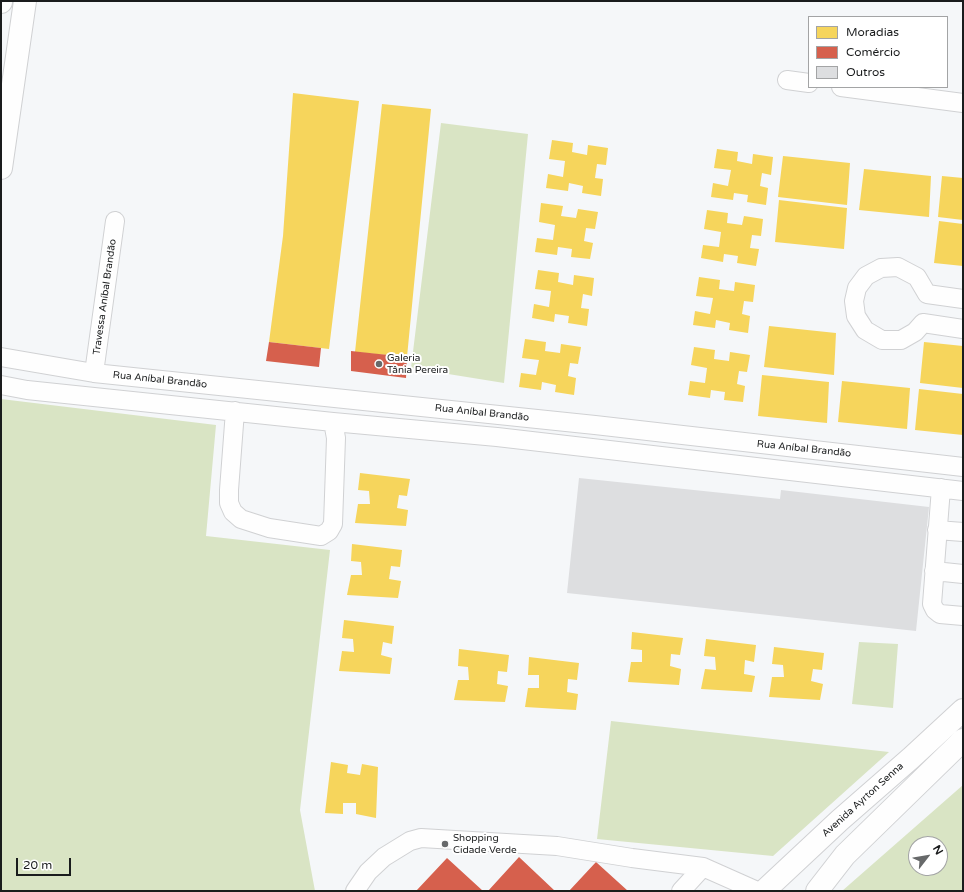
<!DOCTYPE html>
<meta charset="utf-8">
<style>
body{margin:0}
#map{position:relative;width:964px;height:892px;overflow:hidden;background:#f5f7f9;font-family:"Varela Round",sans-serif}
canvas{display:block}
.frame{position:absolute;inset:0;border:2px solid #1a1c1d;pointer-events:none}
.legend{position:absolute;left:808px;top:16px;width:140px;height:72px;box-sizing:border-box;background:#fff;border:1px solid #a3a4a5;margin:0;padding:5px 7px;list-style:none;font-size:12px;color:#1a1c1d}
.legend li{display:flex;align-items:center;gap:8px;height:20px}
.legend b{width:20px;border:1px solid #a3a4a5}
.north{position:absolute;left:908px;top:836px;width:40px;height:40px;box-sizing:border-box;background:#fff;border:1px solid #a3a4a5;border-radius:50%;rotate:59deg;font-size:11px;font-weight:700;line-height:16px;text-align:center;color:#1a1c1d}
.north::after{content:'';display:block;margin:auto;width:14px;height:18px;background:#67696a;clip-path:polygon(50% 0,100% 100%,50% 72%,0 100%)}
.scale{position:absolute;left:16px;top:858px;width:55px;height:18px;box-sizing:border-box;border:2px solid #1a1c1d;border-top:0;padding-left:5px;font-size:12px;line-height:14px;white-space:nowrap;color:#1a1c1d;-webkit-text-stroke:3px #fff;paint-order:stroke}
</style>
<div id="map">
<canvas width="964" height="892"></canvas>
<div class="frame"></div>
<ul class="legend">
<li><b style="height:11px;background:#f6d55c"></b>Moradias</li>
<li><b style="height:11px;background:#d6604d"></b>Comércio</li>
<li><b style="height:11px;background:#dddee0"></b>Outros</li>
</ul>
<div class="north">N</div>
<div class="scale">20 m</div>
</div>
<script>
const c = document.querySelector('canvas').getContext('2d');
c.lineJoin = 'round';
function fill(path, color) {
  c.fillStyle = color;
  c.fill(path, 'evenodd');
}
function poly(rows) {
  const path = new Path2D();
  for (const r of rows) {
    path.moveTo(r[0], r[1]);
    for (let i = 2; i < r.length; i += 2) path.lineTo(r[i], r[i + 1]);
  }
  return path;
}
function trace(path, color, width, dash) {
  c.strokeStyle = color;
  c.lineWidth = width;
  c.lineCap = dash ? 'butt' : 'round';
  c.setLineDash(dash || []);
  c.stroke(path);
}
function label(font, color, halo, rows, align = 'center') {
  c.font = font + ' "Varela Round",sans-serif';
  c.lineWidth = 4;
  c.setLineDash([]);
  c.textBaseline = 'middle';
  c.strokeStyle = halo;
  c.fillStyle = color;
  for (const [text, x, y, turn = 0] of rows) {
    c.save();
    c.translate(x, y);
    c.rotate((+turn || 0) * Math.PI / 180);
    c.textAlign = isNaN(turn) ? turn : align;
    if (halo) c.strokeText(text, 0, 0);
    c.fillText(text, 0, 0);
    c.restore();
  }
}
fill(poly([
 [441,123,528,134,504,383,411,368],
 [1,399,216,425,206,536,330,550,300,810,315,891,1,890],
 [859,642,898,644,893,708,852,704],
 [611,721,889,752,773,856,597,839],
 [963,785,963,891,842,891],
 [916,844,940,844,940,868,916,868]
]), '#d9e4c4');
fill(poly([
 [293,93,359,101,329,349,269,342,283,236],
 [382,104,431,109,407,357,355,352],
 [552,140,573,143,572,152,587,155,588,145,608,148,606,165,597,164,595,178,603,179,601,196,582,193,583,186,569,183,568,191,546,188,548,174,563,177,565,161,549,159],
 [717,149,738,152,737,161,752,164,753,154,773,157,771,175,762,173,760,186,768,188,766,205,747,202,748,195,734,193,733,200,711,197,713,183,728,186,731,170,714,168],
 [783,156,850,163,847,205,778,197],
 [864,169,931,176,929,217,859,210],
 [942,176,963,178,963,220,938,217],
 [779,200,847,208,844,249,775,242],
 [541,203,563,206,561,216,576,218,578,209,598,212,595,229,586,228,584,241,593,243,590,259,571,257,572,249,558,247,557,255,535,252,537,238,553,240,555,225,539,222],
 [707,210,728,213,727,223,742,225,744,216,763,219,761,236,752,235,750,248,759,249,756,266,737,263,738,256,724,254,723,262,701,258,703,245,719,247,721,232,704,229],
 [939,221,963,224,963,266,934,263],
 [538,270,559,273,558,282,573,285,574,275,594,278,592,296,583,294,581,308,589,309,587,326,568,323,569,316,555,314,554,322,532,318,534,304,549,307,551,291,535,289],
 [699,277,720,280,719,289,734,291,735,282,755,285,753,302,744,301,742,314,750,316,748,333,729,330,730,323,716,320,715,328,693,325,695,311,710,314,713,298,696,296],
 [769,326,836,333,834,375,764,367],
 [525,339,546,342,545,351,560,353,561,344,581,347,578,364,570,363,568,376,576,378,574,395,555,392,556,385,542,382,541,390,519,387,521,373,536,375,539,360,522,358],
 [924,342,963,346,963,388,920,383],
 [694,347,715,350,714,359,729,361,730,352,750,355,747,372,739,371,737,384,745,386,743,402,724,400,725,392,711,390,710,398,688,395,690,381,705,383,707,368,691,365],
 [762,375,829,382,827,423,758,416],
 [842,381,910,388,907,429,838,422],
 [919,389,963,394,963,435,915,430],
 [360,473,410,479,407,496,399,495,397,508,408,510,406,526,355,523,358,504,370,504,369,491,358,490],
 [352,544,402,550,400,567,391,566,389,579,401,581,398,598,347,595,351,575,362,575,361,562,351,561],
 [344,620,394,626,392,644,383,642,381,655,392,658,390,674,339,671,342,651,354,652,353,639,342,638],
 [632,632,683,638,680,655,671,654,670,666,681,669,679,685,628,682,631,662,642,662,642,650,631,649],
 [706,639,756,645,754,662,745,660,744,674,755,676,752,692,701,689,705,669,716,670,715,657,704,656],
 [774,647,824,653,822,670,813,669,811,681,823,684,820,700,769,697,772,677,784,677,783,665,772,664],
 [459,649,509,655,507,672,498,671,497,684,508,686,505,702,454,700,458,680,469,680,468,667,458,666],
 [529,657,579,663,577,680,568,679,567,692,578,694,576,710,525,707,528,688,539,688,539,675,528,675],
 [331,762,348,765,347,773,360,775,362,764,378,767,376,818,356,814,356,803,343,803,343,814,325,813]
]), '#f6d55c');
fill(poly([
 [269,342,321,348,319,367,266,361],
 [351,351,407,357,406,378,351,371],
 [519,857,555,891,488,891],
 [447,858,483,891,416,891],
 [596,862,628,891,569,891]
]), '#d6604d');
fill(poly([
 [579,478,780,499,781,490,929,507,916,631,567,593]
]), '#dddee0');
const minor = poly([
 [787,80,809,83],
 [841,87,963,103],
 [963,299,927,294,917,277,898,267,881,268,866,276,857,288,854,301,856,316,865,330,882,340,901,340,915,332,923,323,963,329],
 [1,357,94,373,595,425,963,467],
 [94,373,115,221],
 [1,385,27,390,333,422,497,437,963,491],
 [235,411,229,490,229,503,233,512,241,519,269,528,321,536,329,531,333,524,336,438,333,422],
 [941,488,932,604,935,610,940,614,963,616],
 [937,530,963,532],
 [934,571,963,574],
 [355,891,368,872,384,857,410,841,421,838,557,846,632,858,703,867,757,891],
 [681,891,703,867]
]);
const major = poly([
 [1,2,1,1],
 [1,168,25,1],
 [764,891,840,820,911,758,963,710],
 [817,891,845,855,963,740]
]);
trace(minor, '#d0d1d3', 20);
trace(major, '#d0d1d3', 24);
trace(minor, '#fefefe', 18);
trace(major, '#fefefe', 22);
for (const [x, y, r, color] of [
 [379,364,4,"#67696a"],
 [445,844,4,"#67696a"]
]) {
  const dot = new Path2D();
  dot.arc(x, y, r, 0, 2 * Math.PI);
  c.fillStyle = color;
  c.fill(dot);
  trace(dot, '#fff', 1.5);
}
label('10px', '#1a1c1d', '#fff', [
 ["Travessa Aníbal Brandão",105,297,-82],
 ["Rua Aníbal Brandão",160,380,6],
 ["Rua Aníbal Brandão",482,413,6],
 ["Rua Aníbal Brandão",804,449,6],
 ["Avenida Ayrton Senna",863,800,-42]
]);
label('10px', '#1a1c1d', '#fff', [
 ["Galeria",387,358],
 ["Tânia Pereira",387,370],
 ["Shopping",453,838],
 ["Cidade Verde",453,850]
], 'left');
</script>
